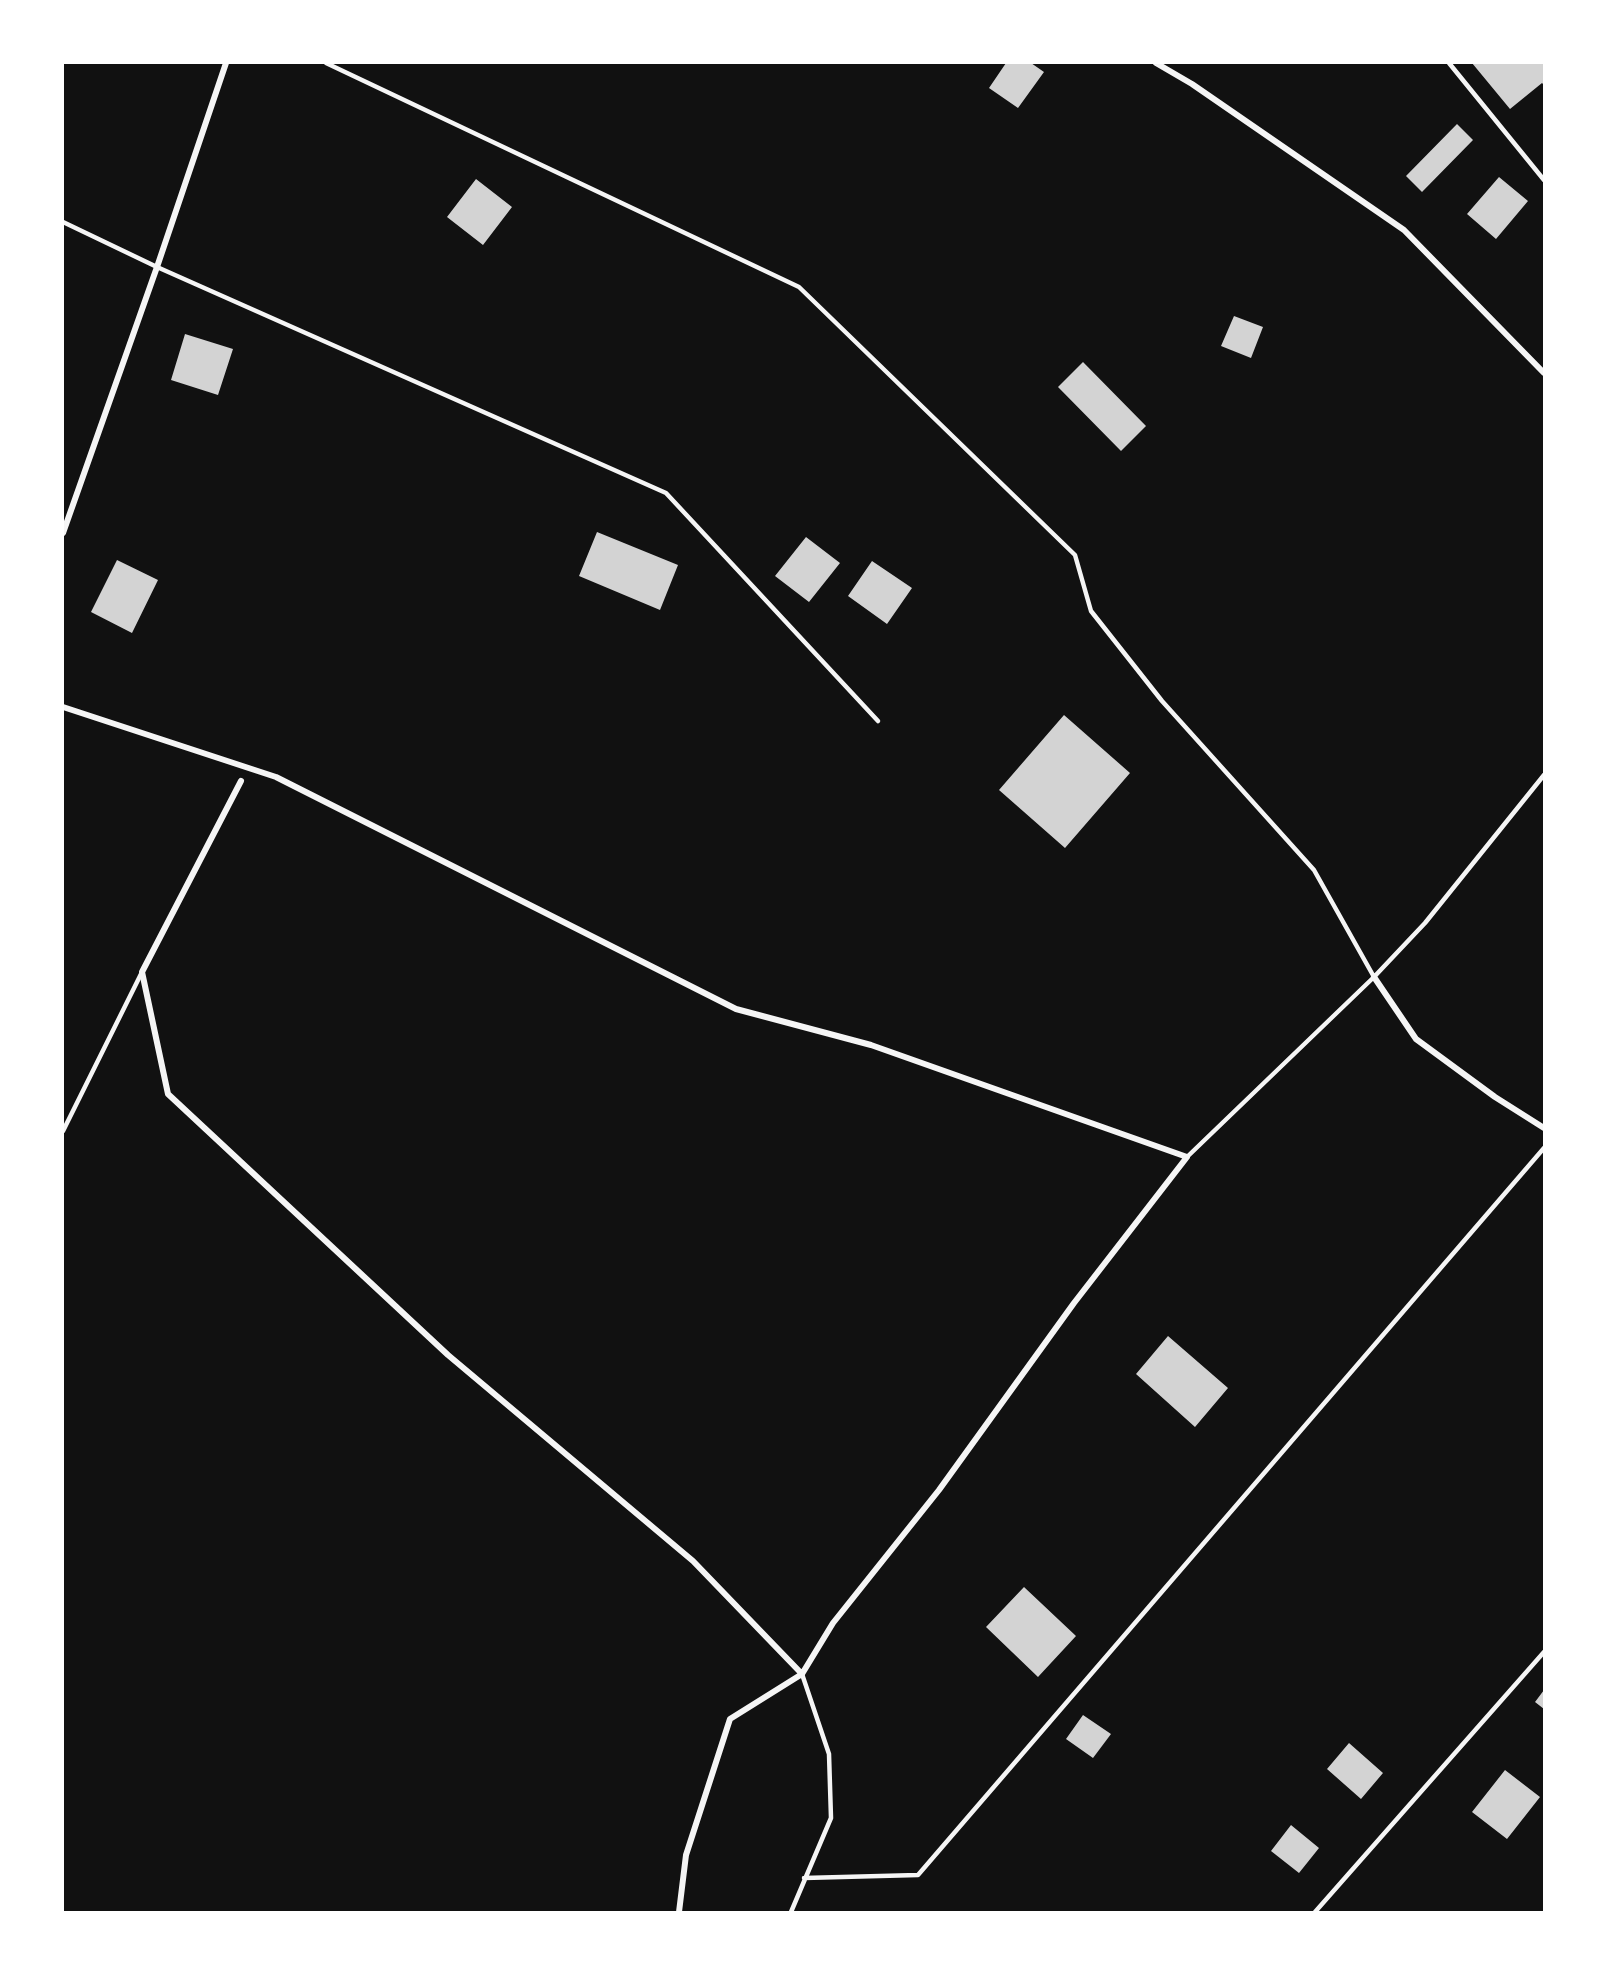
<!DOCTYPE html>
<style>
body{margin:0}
#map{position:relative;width:1607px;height:1975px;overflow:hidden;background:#111;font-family:Helvetica,sans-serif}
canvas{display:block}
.frame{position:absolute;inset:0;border:64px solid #fff;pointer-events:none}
</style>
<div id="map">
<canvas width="1607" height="1975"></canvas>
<div class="frame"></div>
</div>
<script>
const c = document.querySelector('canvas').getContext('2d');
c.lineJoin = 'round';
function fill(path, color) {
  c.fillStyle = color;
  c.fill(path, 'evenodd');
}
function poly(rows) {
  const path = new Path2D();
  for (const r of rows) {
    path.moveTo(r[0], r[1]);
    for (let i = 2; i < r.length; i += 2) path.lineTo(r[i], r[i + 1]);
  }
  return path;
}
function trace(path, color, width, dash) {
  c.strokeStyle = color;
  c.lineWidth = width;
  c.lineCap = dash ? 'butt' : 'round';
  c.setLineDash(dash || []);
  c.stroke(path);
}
fill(poly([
 [1006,63,1031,63,1044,72,1018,108,989,88],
 [1472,63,1544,63,1544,85,1542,83,1510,109],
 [1457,124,1473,140,1422,192,1406,176],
 [1499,177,1528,201,1496,239,1467,214],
 [476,179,512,207,483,245,447,217],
 [1234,316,1263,327,1251,358,1221,346],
 [185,334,233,349,218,395,171,380],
 [1083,362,1146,426,1121,451,1058,387],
 [597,532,678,565,660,610,579,576],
 [806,537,840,563,809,602,775,576],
 [117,560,158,580,132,633,91,612],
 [872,561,912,588,887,624,848,596],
 [1064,715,1130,773,1065,848,999,790],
 [1168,1336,1228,1388,1195,1427,1136,1374],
 [1024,1587,1076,1636,1038,1677,986,1627],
 [1544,1690,1544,1709,1535,1702],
 [1083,1715,1111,1734,1093,1758,1066,1739],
 [1349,1743,1383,1773,1361,1799,1327,1769],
 [1505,1770,1540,1797,1507,1839,1472,1812],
 [1291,1825,1319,1848,1299,1873,1271,1851]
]), '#d3d3d3');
trace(poly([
 [326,63,799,287,1075,555,1091,611,1162,701,1314,870,1374,977],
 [1449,63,1544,180],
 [63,222,157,267,666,493,878,721],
 [63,1131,142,972],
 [1187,1157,1374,977,1425,923,1544,775],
 [804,1878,918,1875,1544,1148],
 [791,1912,831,1818,829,1754,802,1674],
 [1315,1912,1544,1652]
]), '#f5f5f5', 4.5);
trace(poly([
 [1156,63,1192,84,1404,230,1544,373],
 [63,533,157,267,226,63],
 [63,707,276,777,736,1009,871,1045,1187,1157,1074,1303,939,1490,833,1623,802,1674],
 [241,781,142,972,168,1094,448,1355,693,1561,802,1674,730,1719,686,1855,679,1912],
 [1374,977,1416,1039,1495,1097,1544,1128]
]), '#f5f5f5', 6);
</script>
